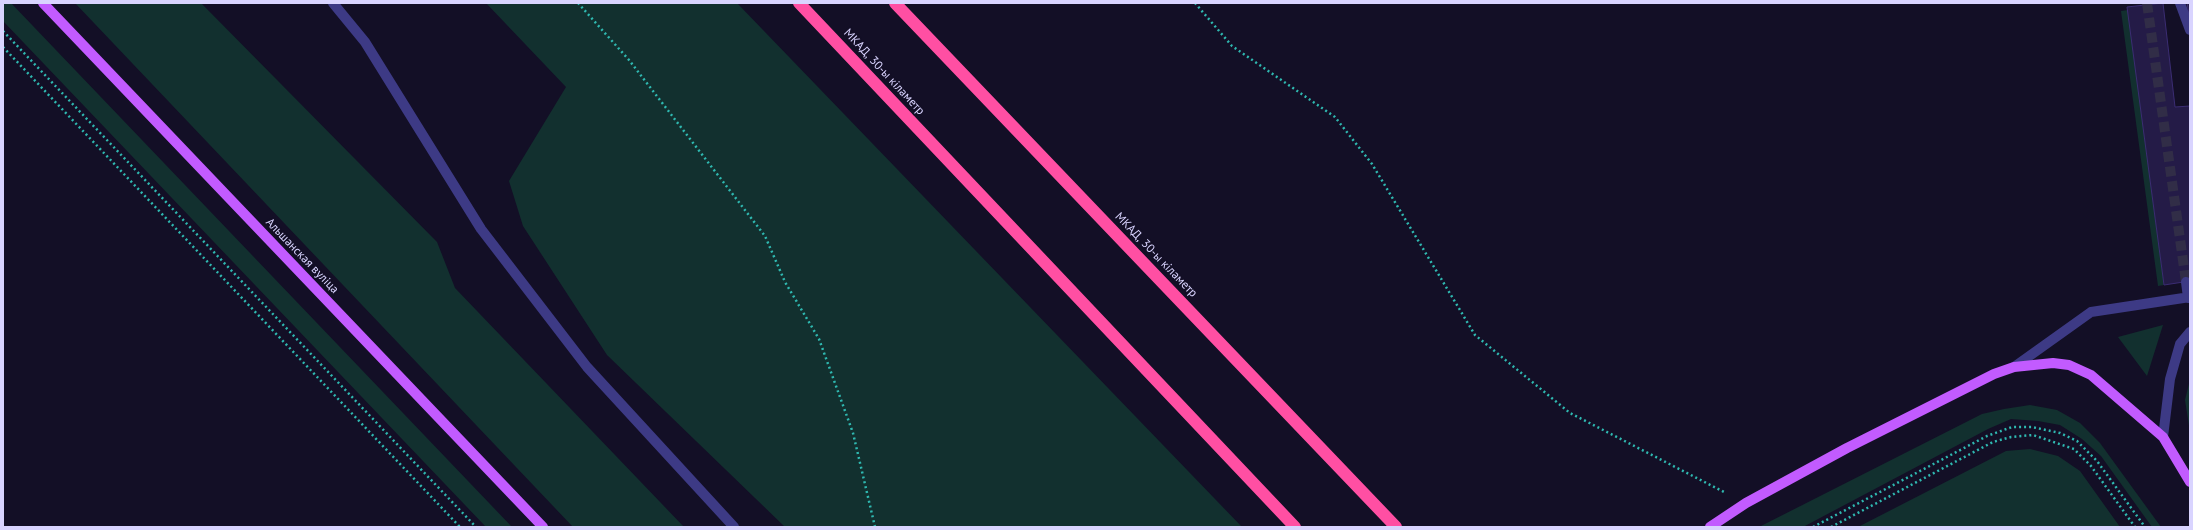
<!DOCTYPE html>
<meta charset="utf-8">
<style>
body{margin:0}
#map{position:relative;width:2193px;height:530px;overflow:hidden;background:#130f26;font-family:"PT Sans",sans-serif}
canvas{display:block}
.frame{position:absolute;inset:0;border:4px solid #d9d4ff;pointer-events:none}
</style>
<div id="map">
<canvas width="2193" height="530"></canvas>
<div class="frame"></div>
</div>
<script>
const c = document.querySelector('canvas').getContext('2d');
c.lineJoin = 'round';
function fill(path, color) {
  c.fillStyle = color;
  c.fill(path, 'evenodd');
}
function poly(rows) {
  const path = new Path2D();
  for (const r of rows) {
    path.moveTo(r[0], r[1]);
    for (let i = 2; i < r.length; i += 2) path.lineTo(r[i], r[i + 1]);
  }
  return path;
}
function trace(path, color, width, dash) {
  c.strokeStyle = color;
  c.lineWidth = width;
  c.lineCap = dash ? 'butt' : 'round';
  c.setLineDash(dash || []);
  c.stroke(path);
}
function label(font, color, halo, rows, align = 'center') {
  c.font = font + ' "PT Sans",sans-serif';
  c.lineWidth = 3.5;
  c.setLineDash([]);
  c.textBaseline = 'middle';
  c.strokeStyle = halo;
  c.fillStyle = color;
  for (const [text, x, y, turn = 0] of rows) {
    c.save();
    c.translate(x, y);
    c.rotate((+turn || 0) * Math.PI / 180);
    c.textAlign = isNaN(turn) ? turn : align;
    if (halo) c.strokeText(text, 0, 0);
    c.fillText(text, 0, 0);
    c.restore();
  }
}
fill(poly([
 [3,3,11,3,512,527,486,527,3,21],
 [75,3,201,3,437,242,455,288,684,527,573,527],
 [486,3,737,3,1242,527,785,527,607,355,523,226,509,181,566,87],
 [2128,10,2164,285,2158,286,2121,11],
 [2163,325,2147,376,2118,337],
 [2190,380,2190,432,2185,400],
 [2030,405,2057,410,2080,423,2100,443,2161,527,2152,527,2101,456,2082,439,2060,425,2038,421,2011,419,1988,429,1803,527,1759,527,1982,414,2004,409],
 [2030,449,2058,456,2080,471,2120,527,1858,527,2006,451]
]), '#12302f');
const building = poly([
 [2163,3,2175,107,2190,106,2190,281,2164,285,2127,7,2163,3],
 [2187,3,2190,3,2190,21,2187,3]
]);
fill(building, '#241b47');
trace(building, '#3b2d73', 1);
trace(poly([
 [2147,3,2186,282]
]), '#312d47', 10, [10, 5]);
trace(poly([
 [578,3,629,60,765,236,785,282,819,339,853,433,875,527],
 [1195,3,1232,46,1335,117,1372,164,1475,335,1570,413,1724,492],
 [3,31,476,527],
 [3,47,460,527],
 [1813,527,1987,436,2012,427,2032,427,2060,433,2077,441,2097,461,2145,527],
 [1831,527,1993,442,2011,437,2033,435,2074,449,2091,466,2135,527]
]), '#2fb8b0', 2.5, [2, 3]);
trace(poly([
 [333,3,365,42,481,229,587,367,734,527],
 [2180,3,2190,30],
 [2186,282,2188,298],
 [2014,367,2091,312,2190,297],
 [2163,437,2170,379,2180,344,2190,332]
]), '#3d3a85', 10);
trace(poly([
 [43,3,543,527],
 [1710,527,1746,503,1847,448,1994,374,2014,367,2053,363,2069,365,2091,375,2163,437,2190,482]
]), '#c25bff', 10);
trace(poly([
 [799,3,1295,527],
 [895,3,1396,527]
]), '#ff4fa3', 12);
label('12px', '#d9d4ff', '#130f26', [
 ["МКАД, 30-ы кіламетр",884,72,47],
 ["МКАД, 30-ы кіламетр",1156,255,46],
 ["Альшанская вуліца",302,256,46]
]);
</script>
